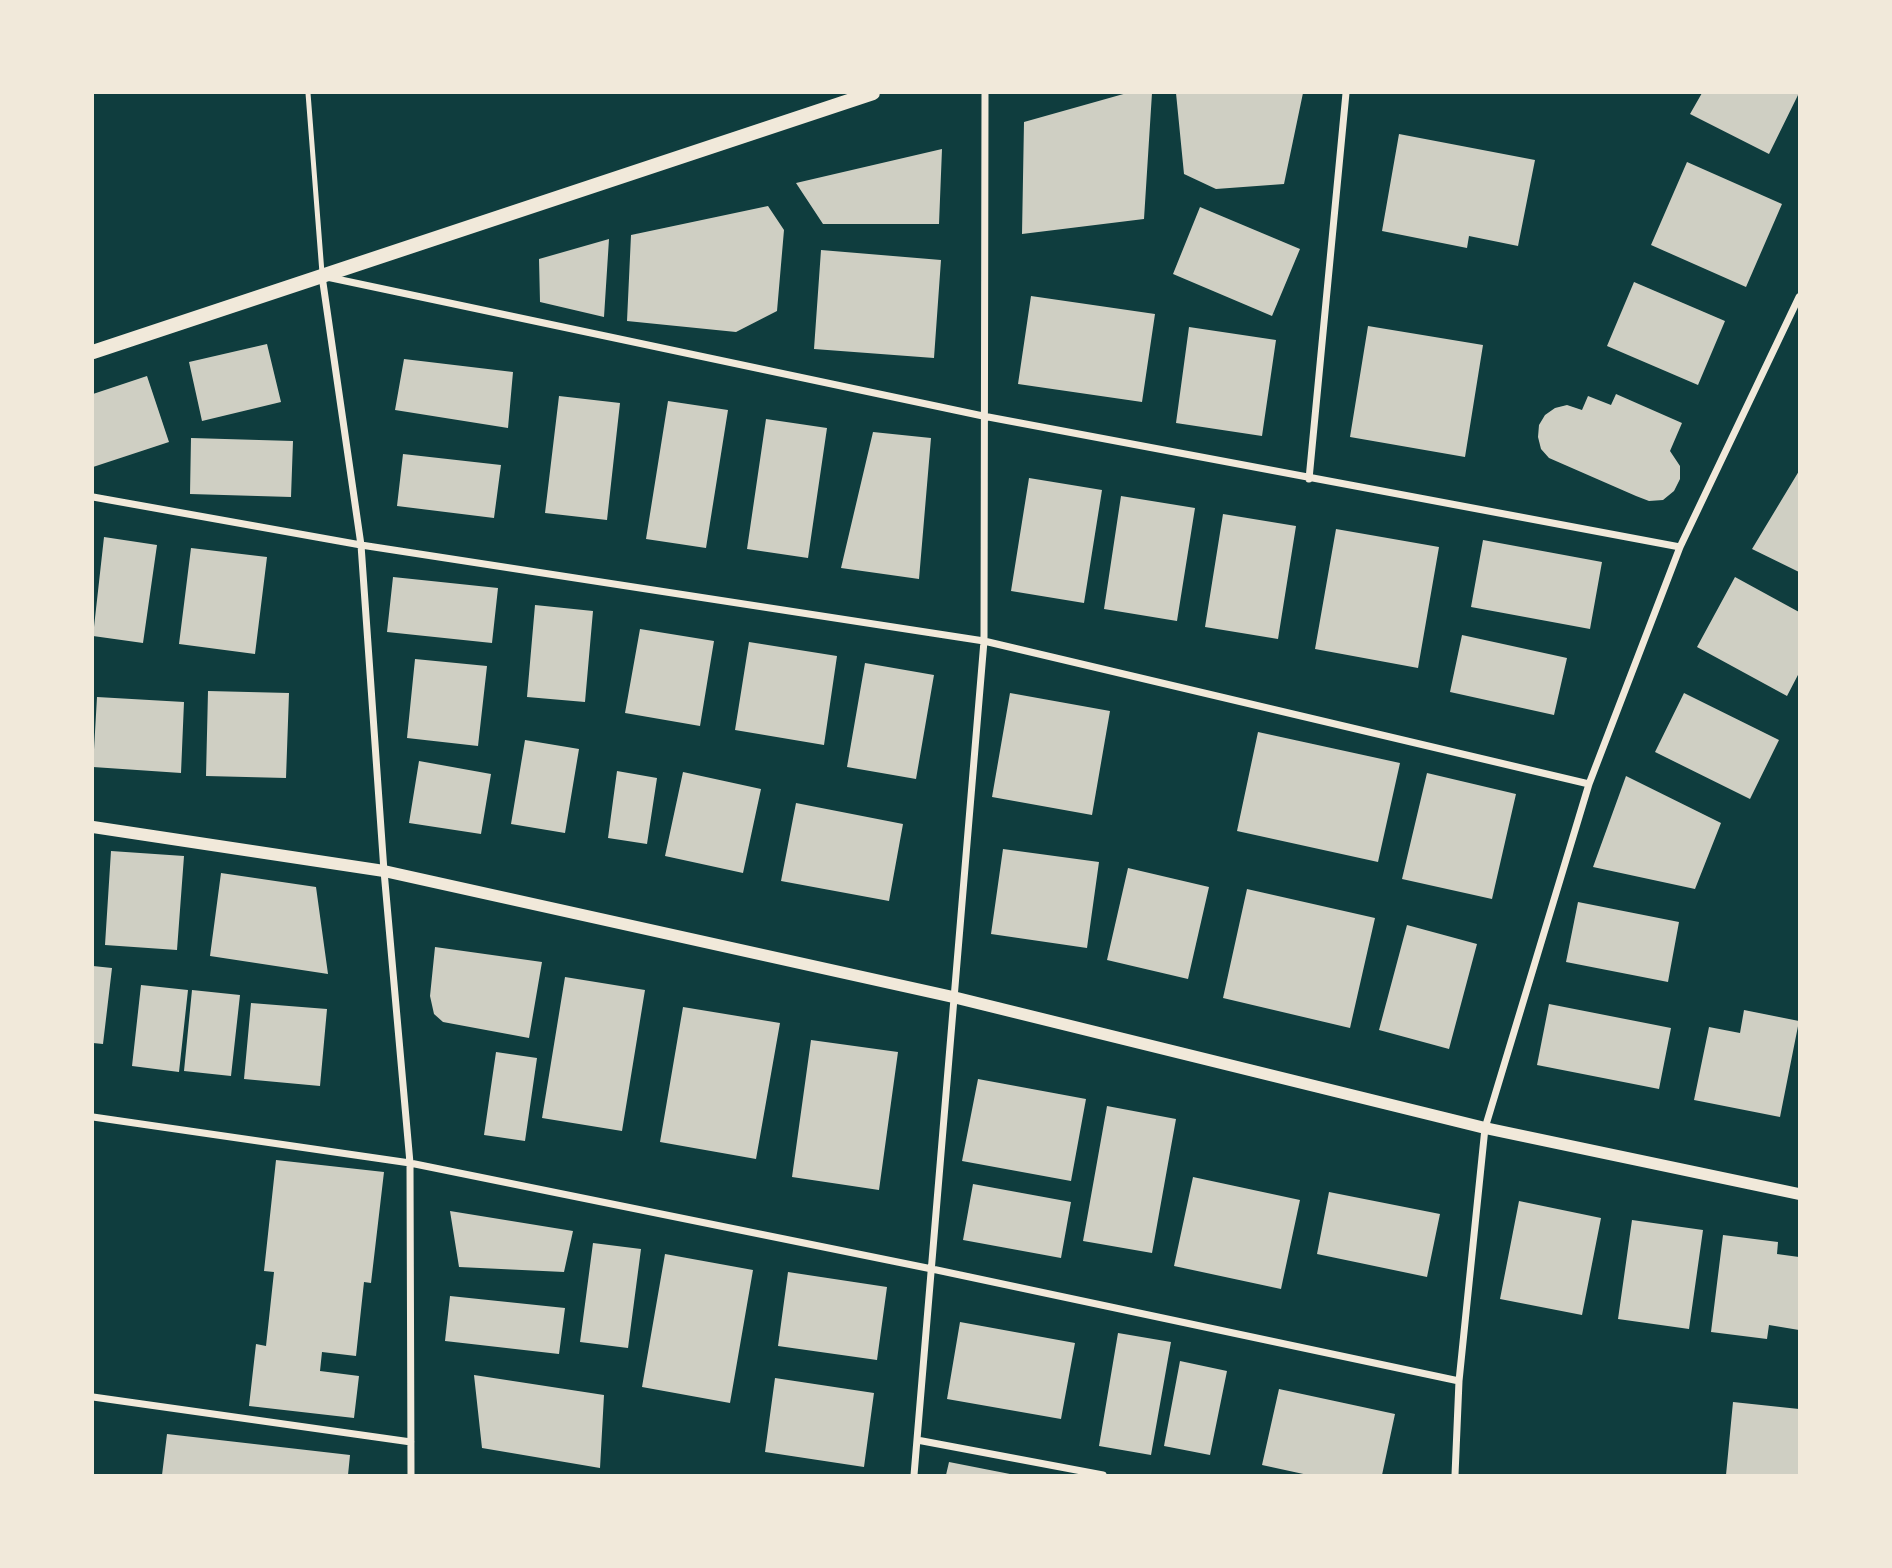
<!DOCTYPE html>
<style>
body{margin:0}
#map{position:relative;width:1892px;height:1568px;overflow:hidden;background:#0f3d3e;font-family:Ubuntu,sans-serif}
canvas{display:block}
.frame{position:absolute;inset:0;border:94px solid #f1e9da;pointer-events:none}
</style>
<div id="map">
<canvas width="1892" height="1568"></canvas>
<div class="frame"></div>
</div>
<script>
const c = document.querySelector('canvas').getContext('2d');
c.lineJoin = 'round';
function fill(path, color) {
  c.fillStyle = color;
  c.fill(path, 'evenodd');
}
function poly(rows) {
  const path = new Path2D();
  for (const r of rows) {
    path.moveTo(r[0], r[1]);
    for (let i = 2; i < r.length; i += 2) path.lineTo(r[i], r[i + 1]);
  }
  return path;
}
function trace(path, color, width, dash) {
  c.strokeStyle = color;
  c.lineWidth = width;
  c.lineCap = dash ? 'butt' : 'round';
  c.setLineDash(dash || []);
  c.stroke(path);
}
fill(poly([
 [1127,93,1152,93,1144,219,1022,234,1024,122],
 [1176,93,1303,93,1284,184,1216,189,1184,174],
 [1702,93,1799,93,1769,154,1690,114],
 [1399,134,1535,160,1518,246,1469,236,1467,248,1382,231],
 [942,149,939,224,823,224,796,183],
 [1687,162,1782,204,1746,287,1651,245],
 [768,206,784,230,777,311,736,332,627,321,631,235],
 [1200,207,1300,249,1272,316,1173,274],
 [609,239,604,317,540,302,539,259],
 [821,250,941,260,934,358,814,349],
 [1634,282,1725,321,1698,385,1607,346],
 [1031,296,1155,314,1142,402,1018,384],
 [1368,326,1483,345,1465,457,1350,437],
 [1189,327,1276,340,1262,436,1176,423],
 [267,344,281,402,202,421,189,362],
 [404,359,513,372,508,428,395,410],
 [147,376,169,442,93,467,93,394],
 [1616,394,1682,423,1670,451,1680,466,1680,479,1674,491,1663,500,1649,501,1636,496,1549,458,1541,449,1538,437,1539,425,1545,415,1555,408,1567,405,1582,410,1588,396,1611,405],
 [559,396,620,403,607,520,545,513],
 [668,401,728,410,706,548,646,539],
 [766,419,827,428,808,558,747,549],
 [873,432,931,438,919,579,841,568],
 [191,438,293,441,291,497,190,494],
 [403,454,501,465,494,518,397,506],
 [1799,471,1799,572,1752,549],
 [1029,478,1102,490,1084,603,1011,591],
 [1121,496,1195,508,1177,621,1104,609],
 [1223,514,1296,526,1278,639,1205,627],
 [1336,529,1439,547,1418,668,1315,649],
 [104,537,157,545,143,643,93,636],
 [1483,540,1602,562,1590,629,1471,607],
 [191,548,267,557,255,654,179,644],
 [393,577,498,588,492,643,387,632],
 [1735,577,1799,612,1799,673,1787,696,1697,647],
 [535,605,593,611,585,702,527,697],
 [640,629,714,641,700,726,625,713],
 [1462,635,1567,658,1554,715,1450,692],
 [749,642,837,656,824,745,735,730],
 [415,659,487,666,478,746,407,738],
 [865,663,934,675,916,779,847,767],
 [208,691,289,693,286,778,206,776],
 [1010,693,1110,711,1092,815,992,797],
 [1684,693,1779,740,1750,799,1655,752],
 [97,697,184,702,181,773,93,767],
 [1258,732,1400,763,1378,862,1237,831],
 [525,740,579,749,565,833,511,824],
 [419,761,491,774,481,834,409,823],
 [617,771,657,778,647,844,608,838],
 [683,772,761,789,743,873,665,856],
 [1427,773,1516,794,1492,899,1402,879],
 [1626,776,1721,823,1695,889,1593,867],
 [796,803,903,824,889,901,781,881],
 [1003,849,1099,862,1087,948,991,934],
 [111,851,184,856,177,950,105,945],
 [1128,868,1209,887,1188,979,1107,960],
 [221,873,316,887,328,974,210,956],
 [1247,889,1375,918,1350,1028,1223,998],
 [1578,902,1679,922,1668,982,1566,962],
 [1407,925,1477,944,1449,1049,1379,1030],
 [435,947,542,962,529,1038,443,1022,434,1014,430,996],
 [93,966,112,968,103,1044,93,1043],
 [565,977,645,990,622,1131,542,1118],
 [141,985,188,990,179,1072,132,1066],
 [192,990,240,995,231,1076,184,1071],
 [251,1003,327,1009,320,1086,244,1079],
 [1549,1004,1671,1028,1659,1089,1537,1065],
 [683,1007,780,1023,756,1159,660,1142],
 [1744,1010,1799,1021,1780,1117,1694,1100,1709,1027,1740,1033],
 [811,1040,898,1052,879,1190,792,1177],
 [496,1052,537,1058,525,1141,484,1135],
 [978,1079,1086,1099,1071,1181,962,1161],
 [1107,1106,1176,1119,1152,1253,1083,1241],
 [276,1160,384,1172,371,1283,364,1282,356,1356,322,1352,320,1371,359,1376,354,1418,249,1406,256,1344,266,1346,274,1272,264,1271],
 [1193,1177,1300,1200,1281,1289,1174,1266],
 [973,1184,1071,1202,1061,1258,963,1240],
 [1329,1192,1440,1214,1427,1277,1317,1254],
 [1519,1201,1601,1218,1582,1315,1500,1299],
 [450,1211,573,1231,564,1272,459,1267],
 [1632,1220,1703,1230,1689,1329,1618,1319],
 [1723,1235,1778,1242,1777,1254,1799,1257,1799,1330,1769,1325,1767,1339,1711,1332],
 [593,1243,641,1249,628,1348,580,1342],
 [665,1254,753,1270,730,1403,642,1387],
 [788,1272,887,1287,877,1360,778,1346],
 [450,1296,565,1308,559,1354,445,1341],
 [960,1322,1075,1343,1061,1419,947,1399],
 [1118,1333,1171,1342,1151,1455,1099,1446],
 [1180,1361,1227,1371,1210,1455,1164,1446],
 [474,1375,604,1395,600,1468,482,1448],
 [775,1378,874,1393,864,1467,765,1452],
 [1279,1389,1395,1414,1382,1475,1308,1475,1262,1465],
 [1733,1402,1799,1409,1799,1475,1726,1475],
 [167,1434,350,1455,348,1475,162,1475],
 [949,1462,1010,1474,1010,1475,946,1475]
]), '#cfcfc3');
trace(poly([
 [308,93,322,273]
]), '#f1e9da', 5);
trace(poly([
 [1309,479,1346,93],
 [93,497,361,545,984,641,1589,784],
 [93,1117,410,1163,932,1269,1459,1381],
 [93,1397,411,1442],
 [917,1440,1103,1475],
 [411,1475,410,1163,384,871,361,545,322,276,983,416,1680,547],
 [914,1475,984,641,985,93],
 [1455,1475,1459,1381,1485,1128,1589,784,1680,547,1799,297]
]), '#f1e9da', 7);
trace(poly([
 [93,827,384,871,953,997,1485,1128,1799,1194]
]), '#f1e9da', 12);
trace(poly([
 [93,352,873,93]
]), '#f1e9da', 14);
</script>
